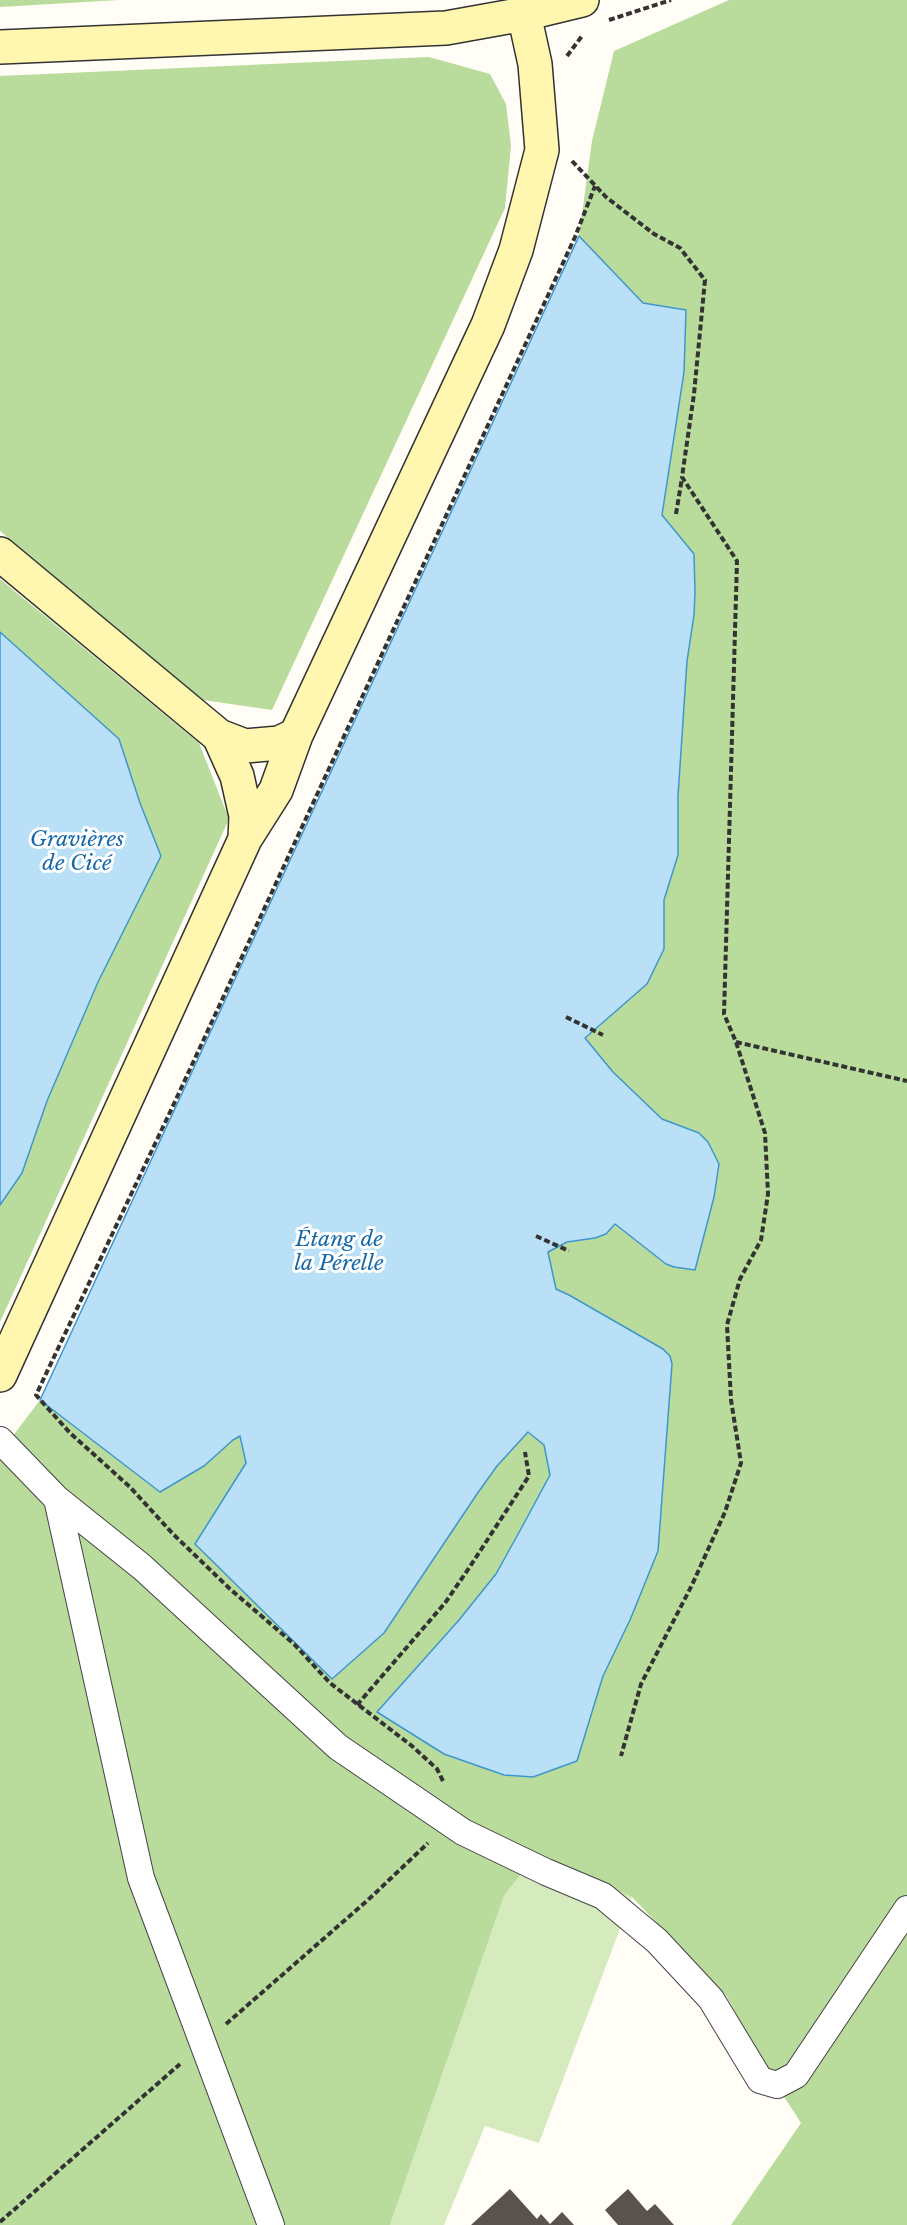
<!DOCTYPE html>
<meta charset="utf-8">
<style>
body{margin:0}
canvas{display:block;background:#fffdf5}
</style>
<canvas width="907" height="2225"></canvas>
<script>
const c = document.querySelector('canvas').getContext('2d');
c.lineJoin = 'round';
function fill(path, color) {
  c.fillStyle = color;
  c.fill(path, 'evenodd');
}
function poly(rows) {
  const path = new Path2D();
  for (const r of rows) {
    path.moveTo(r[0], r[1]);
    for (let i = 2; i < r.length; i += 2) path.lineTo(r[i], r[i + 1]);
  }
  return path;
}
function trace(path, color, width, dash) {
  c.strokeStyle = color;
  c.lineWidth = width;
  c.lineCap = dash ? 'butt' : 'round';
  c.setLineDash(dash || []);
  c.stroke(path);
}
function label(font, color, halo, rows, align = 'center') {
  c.font = font + ' "Libre Baskerville",serif';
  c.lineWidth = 6;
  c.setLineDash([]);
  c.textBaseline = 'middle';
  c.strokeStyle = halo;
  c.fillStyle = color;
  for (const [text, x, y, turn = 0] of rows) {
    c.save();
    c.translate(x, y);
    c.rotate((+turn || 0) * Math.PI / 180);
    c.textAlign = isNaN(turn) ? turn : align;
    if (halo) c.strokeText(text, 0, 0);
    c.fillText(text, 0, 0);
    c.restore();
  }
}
fill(poly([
 [535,1856,632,1897,539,2143,485,2126,444,2225,390,2225,504,1896]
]), '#d5ebbd');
fill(poly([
 [0,0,119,0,0,7],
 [729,0,907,0,907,2225,731,2225,801,2123,767,2070,727,1997,632,1897,535,1856,504,1896,390,2225,0,2225,0,1453,40,1400,160,1492,204,1466,233,1440,240,1436,246,1463,195,1544,332,1679,384,1633,477,1494,497,1466,527,1432,544,1445,550,1475,496,1574,459,1620,577,1761,603,1676,630,1620,658,1551,569,1295,556,1289,548,1256,548,1252,567,1242,595,1238,615,1224,666,1264,674,1267,695,1270,714,1197,719,1165,700,1133,662,1119,613,1072,585,1037,647,984,663,949,664,900,678,855,678,796,687,661,694,615,694,554,662,515,684,372,643,303,579,236,592,141,614,51],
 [429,57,490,74,506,104,511,146,505,208,272,710,203,700,0,531,0,76],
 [0,579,199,743,229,819,0,1322,0,1205,22,1173,47,1101,98,982,161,856,140,803,119,739,0,632]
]), '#b9dc9c');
const water = poly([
 [579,236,643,303,686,310,684,372,662,515,694,554,695,592,694,615,687,661,678,796,678,855,664,900,664,949,647,984,585,1038,613,1072,662,1119,699,1133,708,1142,719,1164,714,1197,695,1270,674,1267,666,1264,615,1224,606,1234,595,1238,567,1242,548,1252,556,1289,569,1295,663,1349,670,1356,672,1364,658,1551,630,1620,603,1676,577,1761,533,1777,504,1775,444,1754,377,1712,459,1620,496,1574,522,1527,550,1475,544,1445,528,1432,497,1466,477,1494,384,1633,332,1679,195,1544,246,1463,240,1436,233,1440,204,1466,160,1492,40,1400,579,236],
 [0,632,119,739,140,803,161,856,98,982,47,1101,22,1173,0,1205,0,632]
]);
fill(water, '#b9e0f7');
trace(water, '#3f96cf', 1.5);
fill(poly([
 [510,2189,537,2219,541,2214,550,2224,562,2212,574,2225,471,2225],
 [628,2189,647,2211,655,2204,674,2225,618,2225,605,2210]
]), '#5a524d');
const street = poly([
 [0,1440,57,1499,142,1567,338,1747,463,1832,546,1872,603,1896,657,1941,711,1999,760,2080,777,2085,796,2075,907,1909],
 [57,1499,141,1878,271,2225]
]);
const secondary = poly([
 [0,47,446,28,524,14,582,0],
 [0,554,219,736,245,746,279,743,296,735],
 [219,736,237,776,246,816,245,839],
 [0,1375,245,839,276,790,296,735,488,325,516,250,542,150,535,64,524,14]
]);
trace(street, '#444', 28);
trace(secondary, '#333', 36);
trace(poly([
 [609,20,671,0],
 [567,56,582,36],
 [572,161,606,197,654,234,680,248,705,280,694,394,682,477,737,561,724,1014,736,1042,765,1133,768,1194,761,1240,740,1279,727,1325,731,1400,741,1463,725,1512,692,1585,641,1684,621,1756],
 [676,514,682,478],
 [566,1017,603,1035],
 [736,1042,907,1081],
 [536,1236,569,1251],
 [357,1705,445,1603,469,1568,529,1476,525,1452],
 [443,1781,437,1769,412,1746,330,1683,294,1644,230,1589,173,1534,130,1487,70,1433,36,1395,172,1108,575,237,595,186],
 [226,2024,368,1900,428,1843],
 [0,2222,180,2064]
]), '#333', 4, [6, 3]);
trace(street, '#fff', 26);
trace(secondary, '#fff6b0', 33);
label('italic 21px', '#1768a6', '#fff', [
 ["Gravières",77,840],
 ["de Cicé",77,864],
 ["Étang de",339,1240],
 ["la Pérelle",339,1264]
]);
</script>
